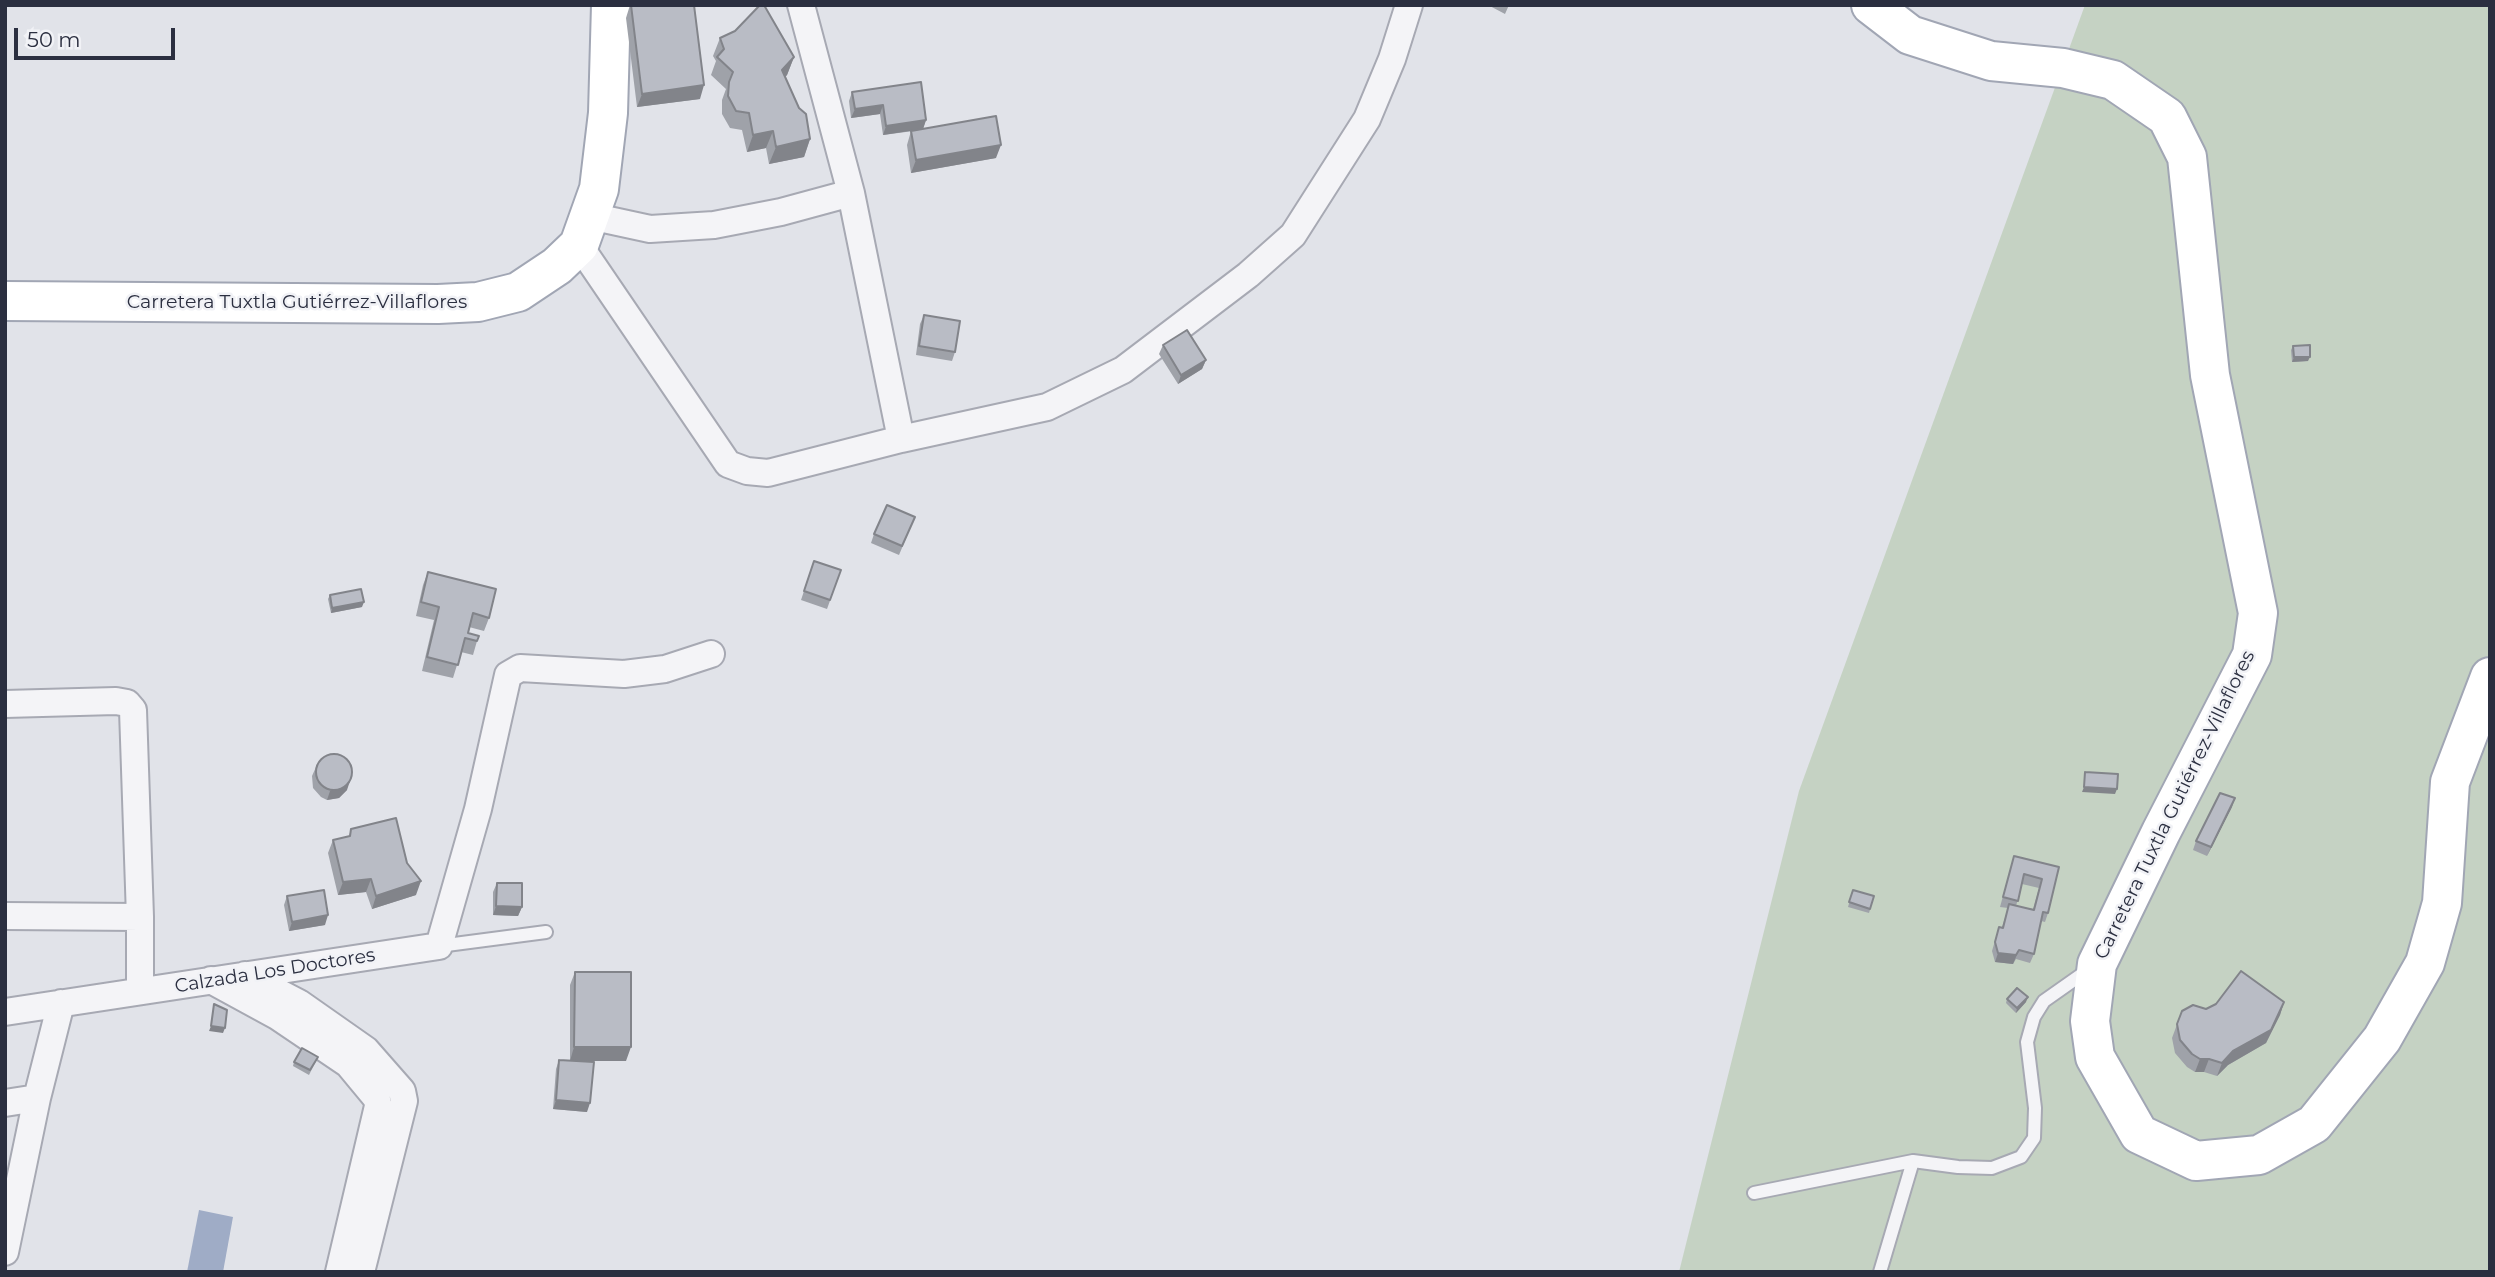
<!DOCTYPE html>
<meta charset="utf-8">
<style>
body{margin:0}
#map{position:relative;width:2495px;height:1277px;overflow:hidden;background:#e1e3e9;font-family:Montserrat,sans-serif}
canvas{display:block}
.frame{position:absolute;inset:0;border:7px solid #2b2f40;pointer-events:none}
.scale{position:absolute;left:14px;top:28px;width:161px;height:32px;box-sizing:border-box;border:4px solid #2b2f40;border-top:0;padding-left:9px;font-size:21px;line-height:24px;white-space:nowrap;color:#2b2f40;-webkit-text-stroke:5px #f1f2f6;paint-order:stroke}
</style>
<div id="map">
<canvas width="2495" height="1277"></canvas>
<div class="frame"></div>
<div class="scale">50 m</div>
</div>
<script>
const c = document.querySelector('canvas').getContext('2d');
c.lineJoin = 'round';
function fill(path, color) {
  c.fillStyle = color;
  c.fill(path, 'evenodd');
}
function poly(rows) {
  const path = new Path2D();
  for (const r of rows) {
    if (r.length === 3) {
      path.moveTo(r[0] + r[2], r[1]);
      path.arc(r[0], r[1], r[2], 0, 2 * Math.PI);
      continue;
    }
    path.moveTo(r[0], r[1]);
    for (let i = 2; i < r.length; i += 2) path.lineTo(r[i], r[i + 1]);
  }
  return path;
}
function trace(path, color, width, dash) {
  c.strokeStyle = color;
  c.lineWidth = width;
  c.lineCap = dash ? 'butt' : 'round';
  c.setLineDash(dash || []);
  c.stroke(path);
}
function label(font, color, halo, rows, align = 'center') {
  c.font = font + ' Montserrat,sans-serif';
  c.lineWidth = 5;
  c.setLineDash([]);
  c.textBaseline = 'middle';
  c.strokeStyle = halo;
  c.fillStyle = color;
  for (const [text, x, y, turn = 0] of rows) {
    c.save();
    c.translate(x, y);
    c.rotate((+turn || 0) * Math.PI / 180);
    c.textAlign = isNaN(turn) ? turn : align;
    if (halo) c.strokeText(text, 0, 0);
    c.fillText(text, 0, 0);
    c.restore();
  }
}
fill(poly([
 [2085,5,2490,5,2490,1272,1679,1272,1799,791]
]), '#c5d2c3');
fill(poly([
 [199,1210,233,1217,223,1272,187,1272]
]), '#9facc6');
const service = poly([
 [439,946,546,932],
 [1754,1193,1913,1161,1958,1167,1992,1168,2021,1157,2034,1138,2035,1108,2027,1042,2034,1017,2044,1001,2088,970],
 [1880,1272,1913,1161]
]);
const minor = poly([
 [801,5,851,193,901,439],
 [590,216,650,229,714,225,781,212,851,193],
 [579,245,728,464,747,471,768,473,901,439,1047,407,1123,370,1248,275,1293,235,1367,119,1392,59,1409,5],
 [5,704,116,701,127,703,133,710,140,917,140,991],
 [5,916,140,917],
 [245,975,299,1003,366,1050,402,1091,404,1101,361,1272],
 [211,980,277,1016,348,1064,377,1099,378,1106,339,1272],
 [5,1012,439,946,478,809,508,675,520,668,624,674,665,669,711,654],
 [5,1103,37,1098],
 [5,1252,37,1098,61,1003]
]);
const primary = poly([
 [1871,5,1910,35,1991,61,2063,68,2113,80,2167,117,2187,157,2210,375,2258,613,2252,655,2161,832,2097,964,2090,1021,2095,1057,2139,1134,2196,1161,2259,1155,2314,1124,2382,1039,2425,963,2442,903,2450,782,2490,677],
 [5,301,438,304,478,302,518,292,557,266,579,245,599,189,608,113,611,5]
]);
trace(service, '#a7a9b3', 16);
trace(minor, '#a7a9b3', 30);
trace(primary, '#a1a6b4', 42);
trace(service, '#f4f4f7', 12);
trace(minor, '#f4f4f7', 26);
trace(primary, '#fff', 38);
fill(poly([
 [630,5,700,99,637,107,626,18],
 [1488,5,1509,5,1505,14],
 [720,38,794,57,787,75,785,77,810,139,804,157,769,164,766,148,747,152,742,130,730,128,722,114,722,100,726,89,711,75,716,61,713,56],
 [852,92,926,120,923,129,996,158,911,173,907,145,911,131,921,130,883,135,880,114,851,118,849,101],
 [924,315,955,352,952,361,916,355,920,324],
 [1163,345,1206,360,1202,369,1178,384,1159,354],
 [2293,346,2308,361,2292,362,2291,350],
 [915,517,899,555,871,543,874,534],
 [814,561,841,570,827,609,801,600],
 [428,572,489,618,484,631,469,627,468,633,477,641,473,655,461,652,453,678,422,671,434,620,416,616,423,585],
 [330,595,362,607,331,613,328,599],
 [316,767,347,790,339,798,327,800,321,797,313,788,312,776],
 [2232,807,2207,856,2193,850,2196,841],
 [351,829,416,895,372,909,366,892,338,895,328,853,333,840,349,837],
 [2014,856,2059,867,2048,913,2045,922,2041,921,2034,954,2030,963,2016,959,2013,964,1995,962,1992,951,1999,927,2002,927,2008,908,2000,907],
 [2022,884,2039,888,2033,909,2016,906],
 [497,883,522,907,518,916,493,915,493,892],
 [1853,890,1874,896,1869,913,1848,907],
 [287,896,325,925,289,931,284,905],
 [575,972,626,1061,570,1061,570,985],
 [2007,999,2026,1002,2016,1013,2006,1003],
 [2284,1002,2280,1015,2266,1043,2228,1065,2217,1076,2204,1072,2195,1072,2187,1067,2175,1053,2172,1038,2182,1011],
 [318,1057,309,1075,293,1066,294,1062],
 [559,1060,587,1112,553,1109,556,1069]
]), '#9fa2a9');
fill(poly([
 [794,57,787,75,775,87,782,70],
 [704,85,700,99,637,107,642,94],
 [883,105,880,114,851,118,855,109],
 [926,120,923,129,883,135,886,126],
 [773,131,766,148,747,152,753,135],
 [810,139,804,157,769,164,776,147],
 [1001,145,996,158,911,173,916,160],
 [2294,357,2310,357,2308,361,2292,362],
 [1206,360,1202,369,1178,384,1181,375],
 [364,602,362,607,331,613,332,608],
 [350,781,347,790,339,798,327,800,330,791],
 [2084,787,2117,789,2115,794,2082,792],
 [2235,798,2232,807,2207,856,2211,847],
 [371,879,366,892,338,895,343,882],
 [421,881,416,895,372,909,376,896],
 [496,906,522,907,518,916,493,915],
 [328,915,325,925,289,931,292,922],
 [2019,950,2013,964,1995,962,1998,953],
 [2028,997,2026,1002,2016,1013,2017,1008],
 [2284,1002,2280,1015,2266,1043,2228,1065,2217,1076,2222,1063],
 [211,1026,225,1028,223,1033,209,1031],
 [574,1047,631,1047,626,1061,570,1061],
 [2200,1059,2209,1059,2204,1072,2195,1072],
 [556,1100,590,1103,587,1112,553,1109]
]), '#82848a');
const building = poly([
 [631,5,694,5,704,85,642,94,631,5],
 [760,5,764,5,794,57,782,70,799,108,806,114,810,139,776,147,773,131,753,135,749,113,736,111,728,96,729,82,733,72,717,57,724,49,720,38,735,31,760,5],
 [921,82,926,120,886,126,883,105,855,109,852,92,921,82],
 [996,116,1001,145,916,160,911,131,996,116],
 [924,315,960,321,955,352,919,346,924,315],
 [1187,330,1206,360,1181,375,1163,345,1187,330],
 [2310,345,2310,357,2294,357,2293,346,2310,345],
 [887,505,915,517,902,546,874,534,887,505],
 [814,561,841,570,830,600,804,591,814,561],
 [428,572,496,589,489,618,473,613,468,633,479,636,477,641,465,638,458,665,427,657,439,607,421,602,428,572],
 [361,589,364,602,332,608,330,595,361,589],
 [334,772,18],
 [2085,772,2118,774,2117,789,2084,787,2085,772],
 [2220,793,2235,798,2211,847,2196,841,2220,793],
 [396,818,407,863,421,881,376,896,371,879,343,882,333,840,350,836,351,829,396,818],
 [2014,856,2059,867,2048,913,2043,912,2034,954,2019,950,2016,955,1998,953,1995,942,1999,927,2003,928,2009,904,2034,910,2042,879,2024,874,2018,901,2003,897,2014,856],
 [497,883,522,883,522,907,496,906,497,883],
 [324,890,328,915,292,922,287,896,324,890],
 [1853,890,1874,896,1870,909,1849,902,1853,890],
 [2241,971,2284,1002,2271,1030,2233,1051,2222,1063,2209,1059,2200,1059,2192,1054,2180,1040,2177,1024,2182,1011,2193,1005,2206,1009,2216,1004,2241,971],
 [575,972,631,972,631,1047,574,1047,575,972],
 [2017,988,2028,997,2017,1008,2007,999,2017,988],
 [214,1004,227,1010,225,1028,211,1026,214,1004],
 [302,1048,318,1057,310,1070,294,1062,302,1048],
 [559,1060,594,1062,590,1103,556,1100,559,1060]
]);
fill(building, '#b9bcc5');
trace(building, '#82848a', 2);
label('19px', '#2b2f40', '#f1f2f6', [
 ["Carretera Tuxtla Gutiérrez-Villaflores",297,302],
 ["Carretera Tuxtla Gutiérrez-Villaflores",2175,805,-64],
 ["Calzada Los Doctores",275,971,-9]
]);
</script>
